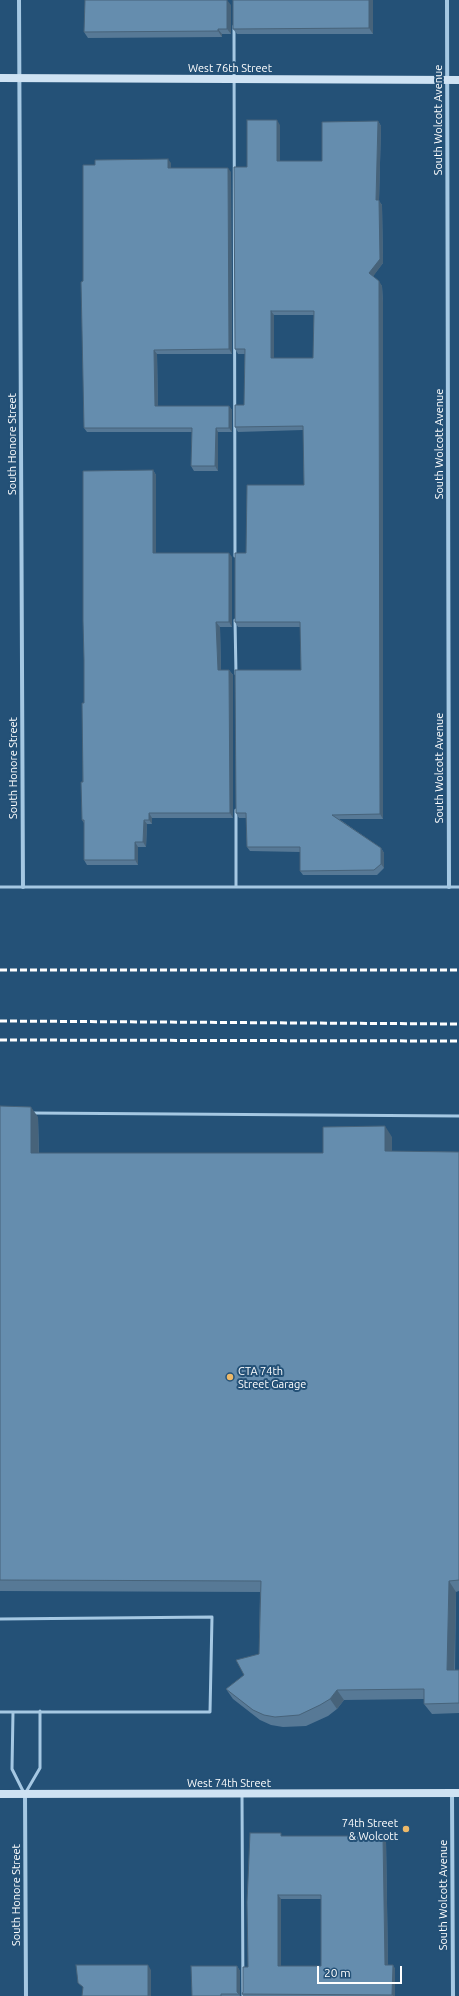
<!DOCTYPE html>
<style>
body{margin:0}
#map{position:relative;width:459px;height:1996px;overflow:hidden;background:#245177;font-family:Ubuntu,sans-serif}
canvas{display:block}
.scale{position:absolute;left:317px;top:1966px;width:85px;height:18px;box-sizing:border-box;border:2px solid #fff;border-top:0;padding-left:5px;font-size:12px;line-height:14px;white-space:nowrap;color:#fff;-webkit-text-stroke:3px #245177;paint-order:stroke}
</style>
<div id="map">
<canvas width="459" height="1996"></canvas>
<div class="scale">20 m</div>
</div>
<script>
const c = document.querySelector('canvas').getContext('2d');
c.lineJoin = 'round';
function poly(rows) {
  const path = new Path2D();
  for (const r of rows) {
    path.moveTo(r[0], r[1]);
    for (let i = 2; i < r.length; i += 2) path.lineTo(r[i], r[i + 1]);
  }
  return path;
}
function trace(path, color, width, dash) {
  c.strokeStyle = color;
  c.lineWidth = width;
  c.lineCap = dash ? 'butt' : 'round';
  c.setLineDash(dash || []);
  c.stroke(path);
}
function fill(path, color) {
  c.fillStyle = color;
  c.fill(path, 'evenodd');
}
function label(font, color, halo, rows, align = 'center') {
  c.font = font + ' Ubuntu,sans-serif';
  c.lineWidth = 4;
  c.setLineDash([]);
  c.textBaseline = 'middle';
  c.strokeStyle = halo;
  c.fillStyle = color;
  for (const [text, x, y, turn = 0] of rows) {
    c.save();
    c.translate(x, y);
    c.rotate((+turn || 0) * Math.PI / 180);
    c.textAlign = isNaN(turn) ? turn : align;
    if (halo) c.strokeText(text, 0, 0);
    c.fillText(text, 0, 0);
    c.restore();
  }
}
trace(poly([
 [234,26,235,556],
 [235,620,236,674],
 [236,810,236,887],
 [0,887,459,887],
 [32,1113,459,1116],
 [0,1619,212,1617,210,1712,0,1712],
 [13,1712,12,1769,24,1793],
 [26,1792,40,1768,40,1711],
 [242,1794,243,1996]
]), '#a5c8e3', 3);
trace(poly([
 [19,0,23,887],
 [447,0,449,887],
 [452,1793,453,1996],
 [25,1794,26,1996]
]), '#a5c8e3', 4);
trace(poly([
 [0,78,459,80],
 [0,1794,459,1793]
]), '#cee2f3', 8);
trace(poly([
 [0,970,459,970],
 [0,1021,459,1024],
 [0,1040,459,1041]
]), '#fff', 3, [7, 3]);
fill(poly([
 [233,0,373,0,373,34,237,34,233,29],
 [231,5,231,34,222,34,222,37,88,38,84,32],
 [378,121,381,126,379,201,382,205,383,263,373,276,382,286,383,303,383,819,339,819,381,848,384,853,384,868,377,875,303,875,300,871,300,852,250,851,247,847,246,818,239,818,236,813,301,670,300,627,238,627,235,622,246,553,304,485,303,430,238,432,235,427,244,405,245,354,238,354,235,349,247,167,280,125,280,161,322,161],
 [274,315,314,315,313,358,274,358],
 [171,163,171,168,231,172,232,354,157,354,158,406,229,406,232,410,232,432,218,432,218,471,194,471,191,466,192,432,87,432,84,428,83,281,95,165],
 [153,470,156,475,156,553,232,557,232,627,220,627,221,670,229,670,233,675,233,818,152,818,152,824,147,824,146,847,138,847,138,865,87,865,84,860,84,823,82,820,84,703],
 [0,1106,38,1117,39,1153,323,1153,392,1137,392,1151,459,1152,459,1591,456,1592,455,1670,459,1670,459,1713,432,1714,424,1704,424,1699,344,1700,337,1709,328,1716,306,1726,283,1727,271,1725,260,1720,233,1699,226,1689,244,1675,259,1654,260,1592,0,1591],
 [283,1836,386,1840,388,1965,393,1965,395,1969,395,1996,243,1996,242,1994,243,1992,248,1967],
 [281,1899,321,1899,321,1966,281,1966],
 [237,1966,240,1971,240,1996,192,1996]
]), '#577996');
fill(poly([
 [227,0,231,5,231,34,227,29],
 [369,0,373,0,373,34,369,28],
 [218,29,222,34,222,37,218,31],
 [277,120,280,125,280,166,277,161],
 [378,121,381,126,379,201,382,205,383,263,372,278,369,273,376,200],
 [168,159,171,163,171,172,168,168],
 [228,168,231,172,232,354,229,349],
 [379,281,382,286,383,303,383,819,380,814],
 [271,311,274,315,274,362,271,358],
 [154,350,157,354,158,410,155,406],
 [229,406,232,410,232,432,229,428],
 [216,428,218,432,218,471,215,466],
 [153,470,156,475,156,557,153,553],
 [229,553,232,557,232,627,229,622],
 [216,622,220,627,221,675,218,670],
 [229,670,233,675,233,818,230,813],
 [149,813,152,818,152,824,149,820],
 [144,820,147,824,146,847,143,842],
 [135,842,138,847,138,865,135,860],
 [381,848,384,853,384,868,381,864],
 [31,1107,38,1117,39,1164,31,1153],
 [385,1126,392,1137,392,1161,385,1151],
 [449,1581,456,1592,454,1680,447,1670],
 [337,1690,344,1700,337,1709,330,1699],
 [383,1836,386,1840,388,1969,385,1965],
 [278,1895,281,1899,281,1970,278,1966],
 [148,1965,151,1970,151,1996,148,1996],
 [393,1965,395,1969,395,1996,393,1996,392,1995],
 [237,1966,240,1971,240,1996,237,1992]
]), '#47637a');
const building = poly([
 [85,0,227,0,227,29,218,29,218,31,84,32,85,0],
 [233,0,369,0,369,28,233,29,233,0],
 [247,120,277,120,277,161,322,161,322,122,378,121,376,200,379,200,380,259,369,273,379,281,379,298,380,814,332,815,381,848,381,864,374,870,300,871,300,847,247,847,246,813,236,813,235,670,301,670,300,622,235,622,235,553,246,553,247,485,304,485,303,426,235,427,235,405,244,405,245,349,235,349,234,167,247,167,247,120],
 [271,311,314,311,313,358,271,358,271,311],
 [168,159,168,168,228,168,229,349,154,350,155,406,229,406,229,428,216,428,215,466,191,466,192,428,84,428,81,282,83,281,83,165,95,165,95,160,168,159],
 [153,470,153,553,229,553,229,622,216,622,218,670,229,670,230,813,149,813,149,820,144,820,143,842,135,842,135,860,84,860,84,820,82,820,81,782,83,782,82,703,84,703,84,660,83,621,83,471,153,470],
 [0,1106,31,1107,31,1153,323,1153,323,1127,385,1126,385,1151,459,1152,459,1580,449,1581,447,1670,459,1670,459,1703,424,1704,424,1689,337,1690,330,1699,320,1705,299,1715,275,1717,264,1715,253,1710,226,1689,244,1675,236,1660,259,1654,261,1581,0,1580,0,1106],
 [250,1833,281,1833,281,1836,383,1836,385,1965,393,1965,392,1995,242,1994,243,1992,243,1967,248,1967,247,1902,250,1833],
 [278,1895,321,1895,321,1966,278,1966,278,1895],
 [76,1965,148,1965,148,1996,82,1996,83,1987,78,1983,76,1965],
 [191,1966,237,1966,237,1992,239,1994,221,1994,221,1996,192,1996,191,1966]
]);
fill(building, '#658dae');
trace(building, '#47637a', 1);
for (const [x, y, r, color] of [
 [230,1377,4,"#edb969"],
 [406,1829,4,"#edb969"]
]) {
  const dot = new Path2D();
  dot.arc(x, y, r, 0, 2 * Math.PI);
  c.fillStyle = color;
  c.fill(dot);
  trace(dot, '#245177', 1.5);
}
label('11px', '#fff', '#245177', [
 ["West 76th Street",230,68],
 ["South Wolcott Avenue",438,120,-90],
 ["South Honore Street",12,444,-90],
 ["South Wolcott Avenue",439,444,-90],
 ["South Honore Street",13,768,-90],
 ["South Wolcott Avenue",439,768,-90],
 ["West 74th Street",229,1783],
 ["South Honore Street",16,1895,-90],
 ["South Wolcott Avenue",443,1895,-90]
]);
label('11px', '#fff', '#245177', [
 ["CTA 74th",238,1371],
 ["Street Garage",238,1384],
 ["74th Street",398,1823,"right"],
 ["& Wolcott",398,1836,"right"]
], 'left');
</script>
